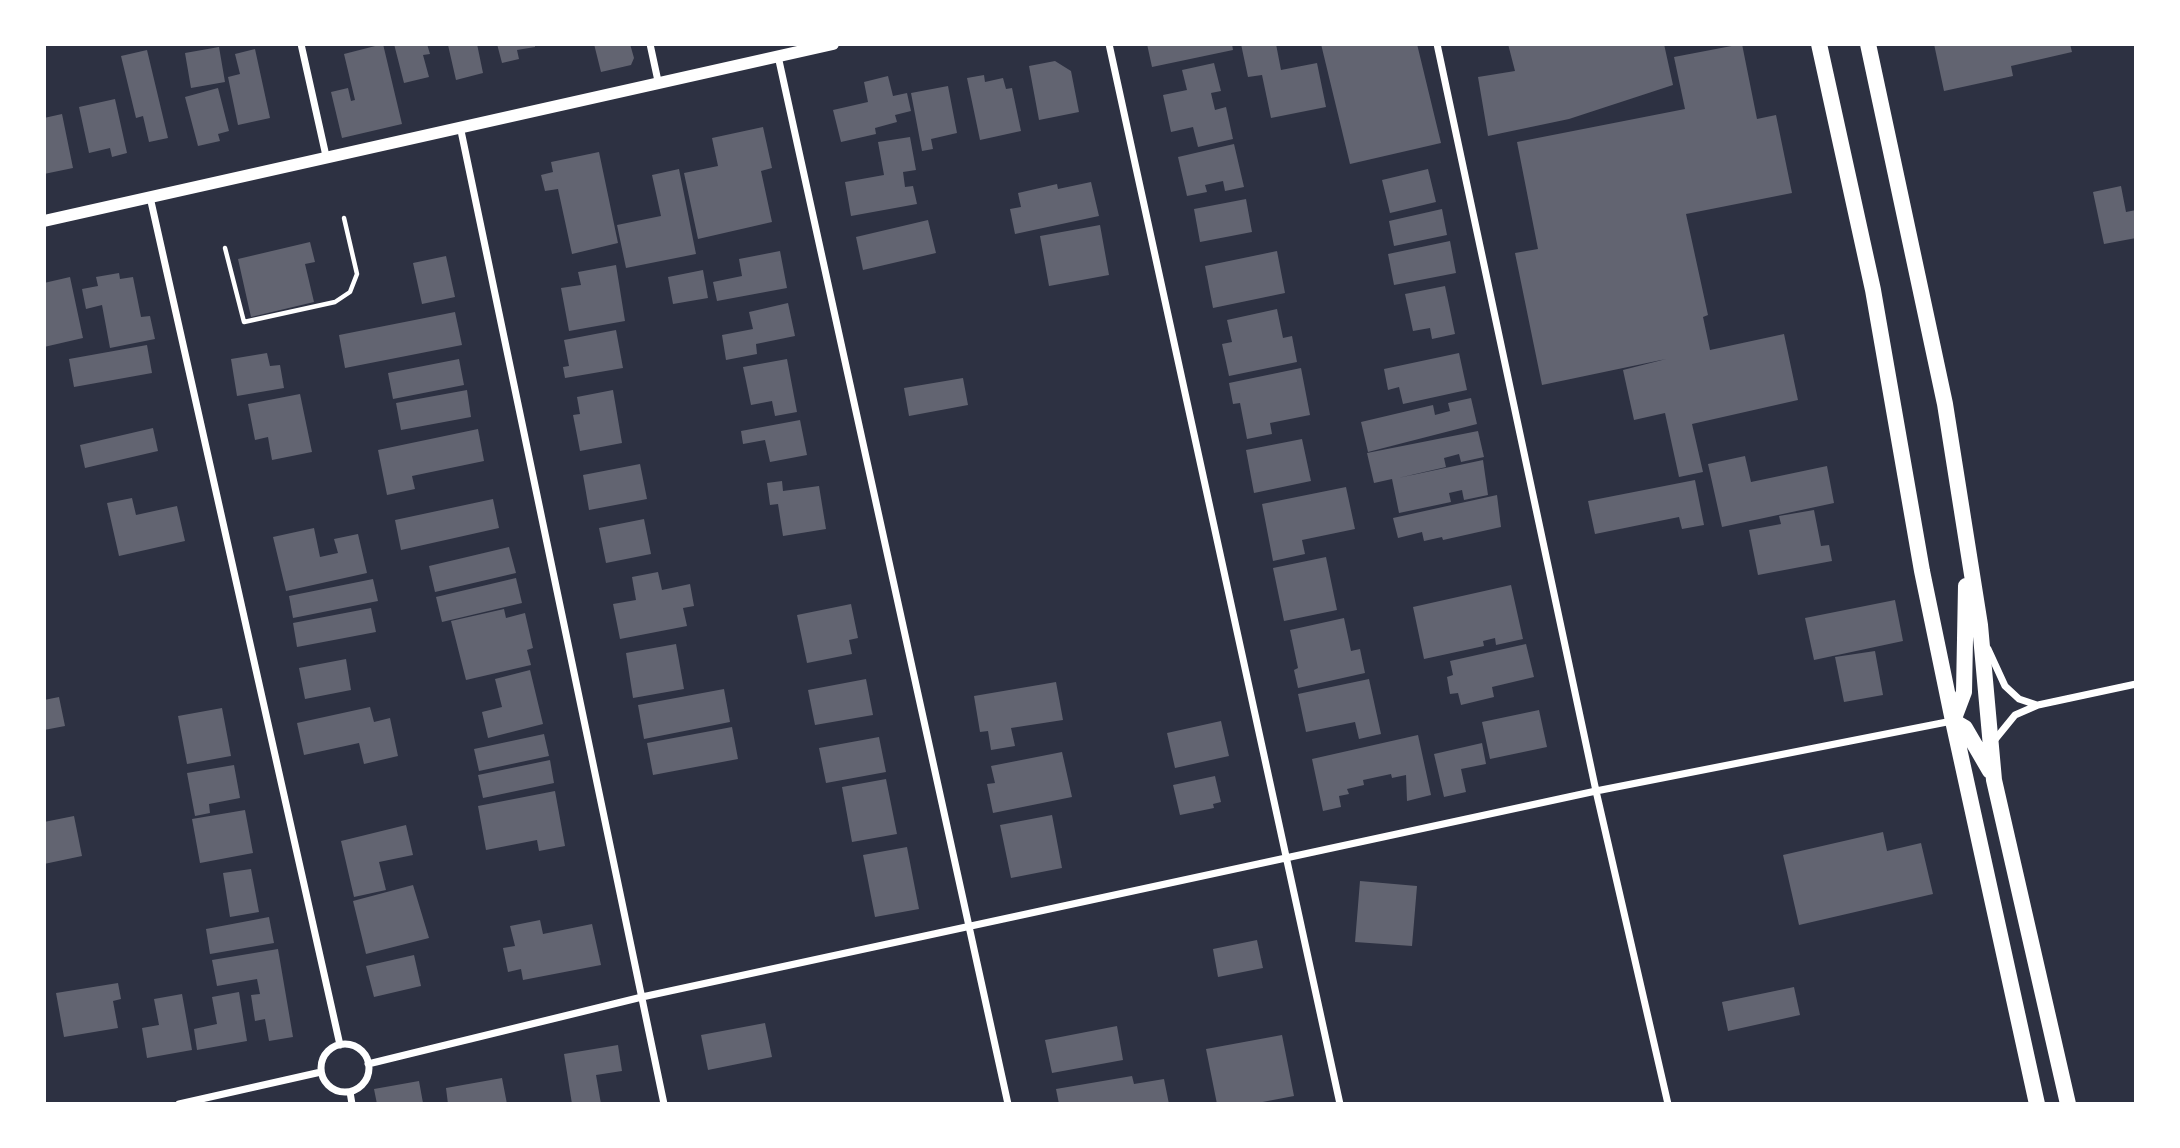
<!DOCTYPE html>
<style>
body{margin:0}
#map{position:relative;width:2180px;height:1148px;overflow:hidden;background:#2d3142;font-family:"Nunito Sans",sans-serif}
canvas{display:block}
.frame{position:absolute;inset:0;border:46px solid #fff;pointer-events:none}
</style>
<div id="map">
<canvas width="2180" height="1148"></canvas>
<div class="frame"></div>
</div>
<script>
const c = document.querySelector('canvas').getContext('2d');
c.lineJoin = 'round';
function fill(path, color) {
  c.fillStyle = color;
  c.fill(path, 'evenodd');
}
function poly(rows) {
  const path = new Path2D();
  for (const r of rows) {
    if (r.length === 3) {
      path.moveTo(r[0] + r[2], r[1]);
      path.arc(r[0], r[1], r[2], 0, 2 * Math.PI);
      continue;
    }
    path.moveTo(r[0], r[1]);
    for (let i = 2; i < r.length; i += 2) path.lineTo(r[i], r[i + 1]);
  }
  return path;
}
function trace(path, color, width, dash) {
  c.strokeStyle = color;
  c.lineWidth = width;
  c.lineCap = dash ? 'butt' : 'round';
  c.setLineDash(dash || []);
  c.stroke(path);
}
fill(poly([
 [383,44,402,124,342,138,331,92,348,88,351,101,355,100,344,54],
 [394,44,427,44,430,54,423,55,429,77,404,83],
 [477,44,483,73,456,80,448,45],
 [497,44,535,44,535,47,517,50,519,59,502,63],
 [594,44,630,44,634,58,631,65,601,72],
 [1147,44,1232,44,1233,50,1152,67],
 [1241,44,1276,44,1281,70,1317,63,1326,107,1271,118,1262,75,1248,77],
 [1321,44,1417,44,1441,143,1350,164],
 [1508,44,1664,44,1673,85,1569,119,1488,136,1478,77,1515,71],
 [1742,44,1757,119,1776,115,1792,193,1686,214,1708,315,1703,317,1710,350,1784,334,1798,400,1692,424,1703,472,1679,477,1665,413,1634,420,1623,370,1666,359,1542,385,1515,253,1538,249,1517,142,1685,109,1674,57],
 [1934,44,2070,44,2072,52,2011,66,2013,76,1944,91],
 [219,47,225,82,191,88,185,53],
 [255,49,270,118,238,125,228,77,240,74,235,54],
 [147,50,168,138,149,142,143,116,136,118,121,56],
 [1055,61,1071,71,1079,112,1039,120,1029,66],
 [1214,63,1221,91,1211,93,1215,110,1226,107,1233,139,1198,147,1193,127,1171,132,1163,95,1187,90,1182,70],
 [984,75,985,82,1003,78,1006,89,1012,88,1021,131,980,140,967,78],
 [888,76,893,96,907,93,911,111,895,115,897,122,875,128,876,134,841,142,833,110,868,102,864,82],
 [948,86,957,133,931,139,933,149,922,151,911,93],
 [218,88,229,131,218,134,220,141,198,146,185,97],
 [115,99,127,153,112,157,110,148,89,153,79,107],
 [62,114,73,168,44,174,44,118],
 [763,127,772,168,761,171,772,222,698,239,684,173,718,166,712,138],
 [910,137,916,170,903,172,905,187,913,186,917,204,851,216,845,182,884,175,878,142],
 [1234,144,1244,187,1225,191,1223,181,1205,185,1207,192,1187,196,1178,157],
 [599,152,618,243,572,254,558,189,545,191,541,175,553,172,551,162],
 [679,169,696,254,626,268,617,225,661,216,652,175],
 [1428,169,1436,202,1390,213,1382,180],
 [1091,182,1099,216,1015,234,1010,209,1021,207,1018,193,1057,184,1058,189],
 [2121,186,2126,212,2136,210,2136,238,2104,244,2093,192],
 [1246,199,1252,232,1200,242,1194,209],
 [1442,209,1447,235,1394,246,1389,221],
 [928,220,936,253,863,270,856,237],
 [1100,225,1109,275,1049,286,1040,236],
 [1450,241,1456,273,1394,285,1388,254],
 [310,242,315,262,305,264,314,302,251,317,238,259],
 [780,251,787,288,717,301,713,282,742,276,739,259],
 [1277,251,1285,293,1213,308,1205,266],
 [446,256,455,297,422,304,413,263],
 [616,265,625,321,569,331,561,288,581,285,578,272],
 [703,270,708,298,673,304,668,277],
 [119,273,120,279,133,277,141,317,150,316,155,339,110,348,102,305,86,309,82,289,98,286,96,277],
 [70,277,83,338,44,347,44,283],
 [1445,286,1455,334,1432,339,1430,328,1413,331,1405,294],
 [788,303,795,336,756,344,757,354,726,360,722,335,753,329,749,312],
 [1277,309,1283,338,1292,336,1297,362,1229,376,1222,344,1232,342,1227,320],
 [455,312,462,345,345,368,339,335],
 [616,330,623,368,565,378,563,367,569,366,564,340],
 [147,345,152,373,74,387,69,359],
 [267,353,270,366,280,365,284,388,237,396,231,359],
 [1459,353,1467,390,1403,404,1399,387,1388,390,1384,369],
 [459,359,464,385,393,399,388,373],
 [787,359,797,412,775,416,772,401,751,405,743,367],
 [1301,368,1310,415,1270,423,1272,434,1247,439,1240,403,1233,404,1229,383],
 [963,378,968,405,909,416,904,388],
 [467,390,471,417,401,430,396,403],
 [613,390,622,443,580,451,573,415,580,414,577,397],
 [300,394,312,452,272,460,268,437,255,440,248,404],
 [1471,398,1477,424,1368,452,1361,422,1433,405,1435,415,1450,411,1448,403],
 [800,420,807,455,770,462,765,440,743,444,741,431],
 [153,428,158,451,85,468,80,445],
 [478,429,484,461,412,476,415,489,387,495,378,450],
 [1478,431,1484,457,1461,462,1459,454,1444,458,1446,467,1398,478,1483,460,1488,495,1464,500,1462,490,1449,493,1451,502,1399,513,1392,479,1374,483,1367,453],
 [1302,439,1311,481,1254,493,1246,450],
 [1745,456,1751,482,1827,466,1834,503,1722,527,1708,464],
 [640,464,647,499,589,510,583,475],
 [1695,480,1704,525,1682,529,1679,517,1595,534,1588,501],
 [782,481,783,491,819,486,826,529,783,536,778,504,770,505,767,483],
 [1346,487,1355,529,1302,540,1305,554,1273,561,1262,504],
 [1497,495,1501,527,1443,540,1442,537,1424,541,1422,532,1398,538,1393,518],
 [132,498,136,515,177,506,185,541,119,556,107,503],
 [493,499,499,528,401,550,395,520],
 [1814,510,1821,546,1829,545,1832,561,1758,575,1749,530,1781,524,1779,516],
 [644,519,651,554,606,563,599,528],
 [314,528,320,557,338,553,334,539,358,534,367,573,286,591,273,537],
 [509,547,516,573,435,592,429,566],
 [1326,557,1337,610,1284,621,1273,568],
 [658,572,662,590,690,584,694,606,683,608,687,626,620,639,613,604,636,600,632,577],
 [516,578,522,603,442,622,436,597],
 [373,579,378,601,293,618,289,596],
 [1511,585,1523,639,1496,645,1495,638,1483,641,1484,646,1424,659,1413,607],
 [1895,600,1903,641,1814,660,1805,618],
 [851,604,858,638,849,640,852,654,807,663,797,615],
 [371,608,376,632,297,647,293,623],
 [504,609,506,618,525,613,533,648,527,650,531,665,466,680,451,621],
 [1344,618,1351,651,1360,649,1365,673,1298,688,1294,670,1298,668,1290,630],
 [676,644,684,689,633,698,626,653],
 [1526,644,1534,677,1492,687,1494,697,1461,705,1458,693,1450,694,1447,677,1453,675,1450,661],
 [1875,651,1883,695,1844,702,1835,657],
 [346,659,351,690,305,699,299,668],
 [530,670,543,724,488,738,482,712,502,707,495,679],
 [866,679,873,715,815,725,808,690],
 [1369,679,1381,734,1359,739,1355,722,1306,732,1298,694],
 [1056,682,1063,720,1011,728,1015,746,991,750,988,731,980,732,974,696],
 [724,689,730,722,644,739,638,705],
 [59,697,65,726,44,730,44,700],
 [370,707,374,722,390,718,398,756,364,764,359,743,304,755,297,723],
 [222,708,231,756,187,764,178,716],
 [1539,710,1547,747,1490,759,1482,722],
 [1221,721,1229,756,1175,768,1167,733],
 [732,727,738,759,653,775,647,743],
 [544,734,549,756,479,771,474,749],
 [1418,735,1431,795,1407,801,1406,775,1392,778,1391,774,1363,780,1364,785,1347,789,1349,794,1339,796,1341,807,1323,811,1312,759],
 [879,737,886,772,826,783,819,748],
 [1482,743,1486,764,1461,769,1466,792,1444,797,1434,754],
 [1062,752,1072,797,993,813,987,784,995,783,991,766],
 [550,760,554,783,483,798,478,775],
 [234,765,240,798,209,804,210,813,195,816,187,773],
 [1215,776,1221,802,1213,804,1214,808,1180,815,1173,785],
 [886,779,897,834,852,842,842,787],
 [555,791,565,846,539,851,537,840,486,850,478,806],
 [245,810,253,853,200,863,192,819],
 [1052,815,1062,868,1011,878,1000,825],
 [74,816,82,856,44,864,44,822],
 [406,825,413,855,379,862,386,890,354,897,341,841],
 [1883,832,1887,851,1921,843,1933,894,1799,925,1783,855],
 [907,847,919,909,875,917,863,855],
 [251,869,259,912,230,917,223,873],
 [1360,881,1417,886,1412,946,1355,942],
 [413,885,429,938,366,954,353,901],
 [269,917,274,943,210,954,206,929],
 [540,920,543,934,592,924,601,965,523,980,521,969,508,972,503,948,515,946,510,926],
 [1257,940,1263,968,1218,977,1213,949],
 [278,949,293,1037,269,1041,265,1019,255,1021,251,995,260,994,257,979,217,986,212,960],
 [414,955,421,986,374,997,366,966],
 [118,983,121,999,113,1001,118,1028,64,1037,56,993],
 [1794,987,1800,1015,1728,1031,1722,1002],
 [239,992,247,1041,197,1050,194,1029,217,1024,212,997],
 [182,994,192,1050,147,1058,142,1028,159,1025,154,999],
 [765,1023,772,1057,708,1070,701,1035],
 [1117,1026,1123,1060,1052,1073,1045,1040],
 [1282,1035,1294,1096,1252,1104,1217,1104,1206,1049],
 [618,1045,622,1071,596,1075,601,1104,572,1104,564,1054],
 [1132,1076,1134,1084,1164,1079,1169,1104,1059,1104,1056,1089],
 [502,1078,507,1104,448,1104,446,1088],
 [419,1081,423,1103,377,1104,374,1089]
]), '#626471');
trace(poly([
 [225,248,244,322,335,302,350,292,357,274,344,218]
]), '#fff', 4.5);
trace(poly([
 [301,44,326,156],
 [650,44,658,81],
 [1109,44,1340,1104],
 [1437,44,1596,791,1668,1104],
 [778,56,1008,1104],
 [460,126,664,1104],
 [150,197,340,1045],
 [1988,649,2005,686,2019,699,2037,705],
 [1993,742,2015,715,2038,705,2136,684],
 [345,1068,24],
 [368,1064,642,997,1596,791,1952,721],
 [350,1092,352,1104],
 [179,1104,321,1072]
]), '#fff', 7);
trace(poly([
 [44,221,833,44]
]), '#fff', 12);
trace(poly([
 [1819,44,1873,290,1922,571,1953,721,2037,1104],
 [1868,44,1945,404,1980,625,1994,780,2068,1104],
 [1953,721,1964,692,1966,586],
 [1953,721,1965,728,1990,771]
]), '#fff', 16);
</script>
